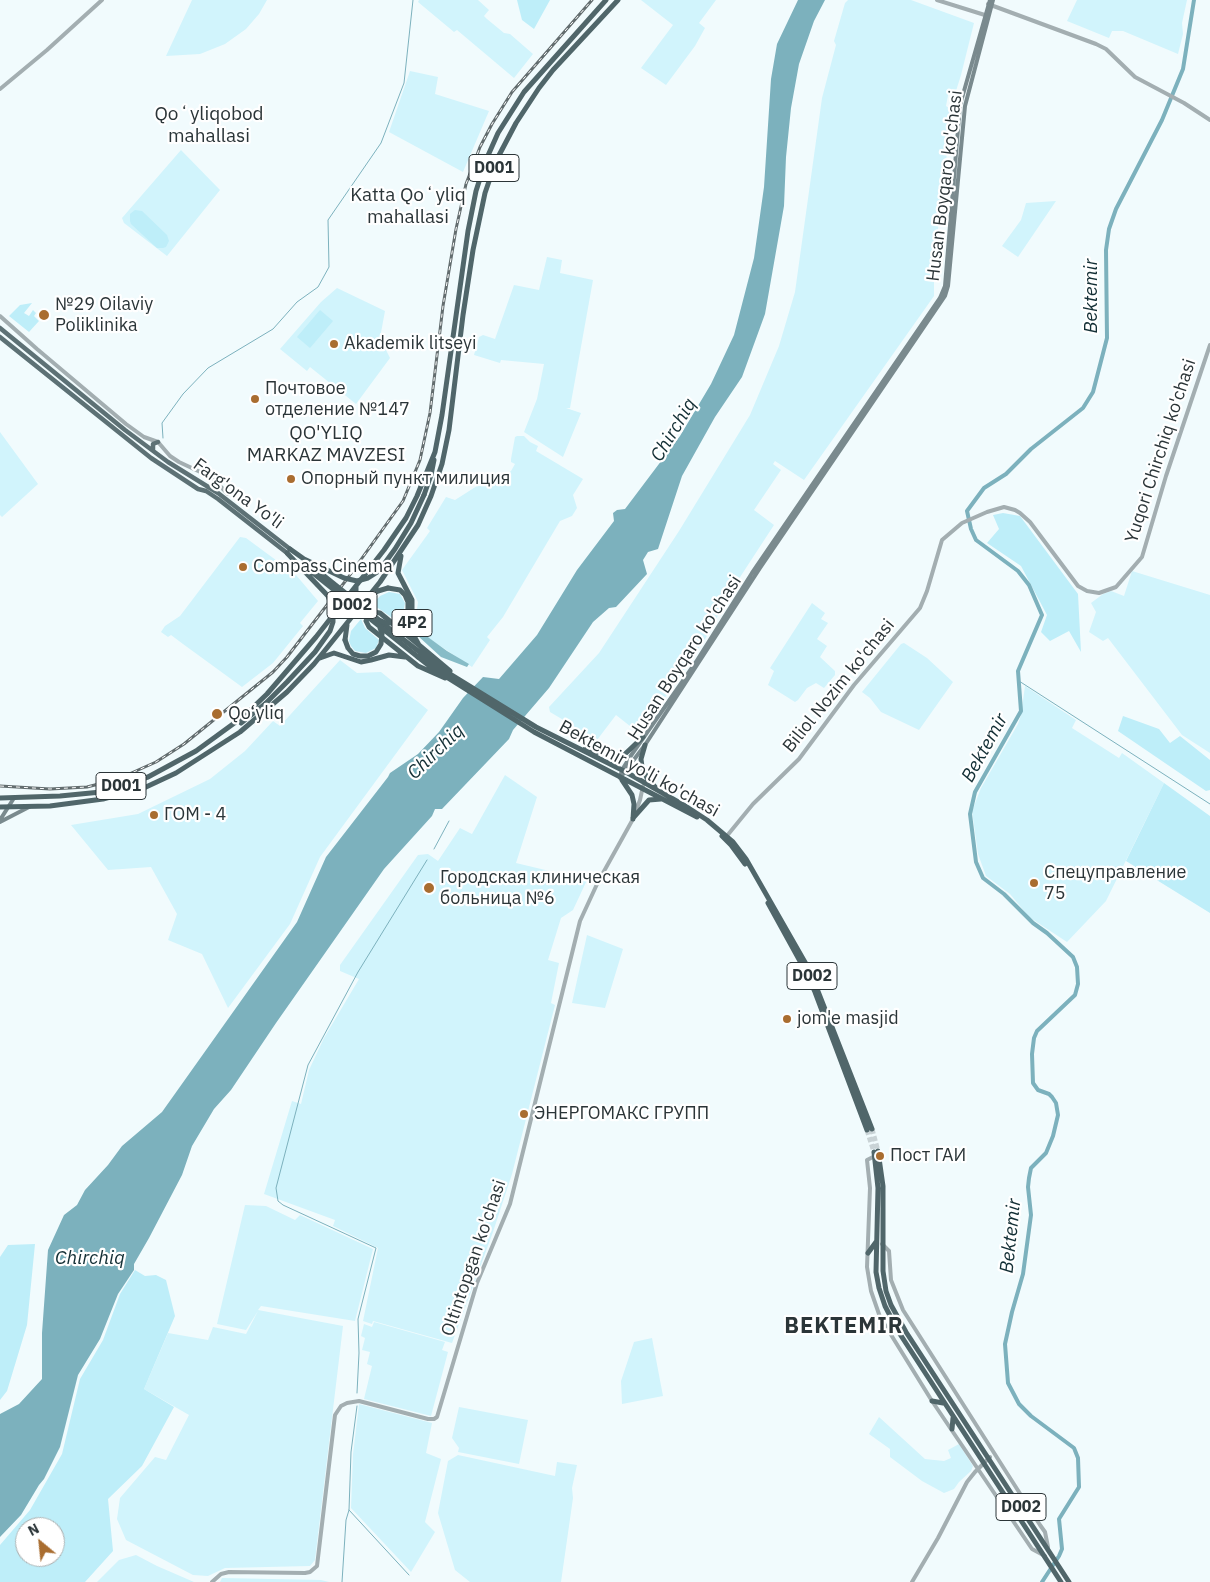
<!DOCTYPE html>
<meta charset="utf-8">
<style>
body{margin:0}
#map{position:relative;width:1210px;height:1582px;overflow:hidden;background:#f1fbfd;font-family:"IBM Plex Sans",sans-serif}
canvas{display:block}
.north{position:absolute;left:15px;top:1517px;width:50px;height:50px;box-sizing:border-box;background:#fff;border:1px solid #aaaeaf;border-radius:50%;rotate:332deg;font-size:14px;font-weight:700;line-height:20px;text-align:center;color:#2b3538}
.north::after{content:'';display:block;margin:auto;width:18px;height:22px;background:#a96d30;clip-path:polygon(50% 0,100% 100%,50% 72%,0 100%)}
</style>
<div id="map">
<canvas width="1210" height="1582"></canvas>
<div class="north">N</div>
</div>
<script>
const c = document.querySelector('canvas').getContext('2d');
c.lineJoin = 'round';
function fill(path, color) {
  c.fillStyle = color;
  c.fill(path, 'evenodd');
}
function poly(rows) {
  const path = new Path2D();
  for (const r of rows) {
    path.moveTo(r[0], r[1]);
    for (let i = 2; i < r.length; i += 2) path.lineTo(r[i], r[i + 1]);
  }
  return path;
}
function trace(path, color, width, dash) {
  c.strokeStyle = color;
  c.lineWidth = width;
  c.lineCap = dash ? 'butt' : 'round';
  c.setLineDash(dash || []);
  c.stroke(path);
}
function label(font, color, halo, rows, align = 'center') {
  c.font = font + ' "IBM Plex Sans",sans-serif';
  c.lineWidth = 4.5;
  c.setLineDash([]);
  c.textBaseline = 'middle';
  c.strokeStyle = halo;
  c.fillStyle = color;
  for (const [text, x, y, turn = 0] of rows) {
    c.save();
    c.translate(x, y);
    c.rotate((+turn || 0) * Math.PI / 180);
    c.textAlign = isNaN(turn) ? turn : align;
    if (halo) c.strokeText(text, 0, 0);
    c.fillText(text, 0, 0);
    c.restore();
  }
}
fill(poly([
 [192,0,267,0,259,14,246,29,225,44,200,54,166,56],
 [419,0,478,0,489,10,484,16,487,19,504,33,510,34,533,54,514,78,457,30,454,32,418,2],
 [641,0,716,0,699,23,705,28,695,46,666,85,641,68,673,25],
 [848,0,911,0,974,23,961,75,956,91,949,90,946,106,952,110,934,263,934,296,804,480,775,461,773,464,781,470,754,510,774,525,731,591,707,636,640,734,616,715,597,740,550,712,549,707,599,653,679,531,750,415,779,346,795,292,822,98,836,45,834,41,845,3],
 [1077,0,1187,0,1182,23,1183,34,1178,54,1123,31,1112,31,1109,38,1067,21],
 [410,71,438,77,435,94,489,111,463,172,389,132],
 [181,150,220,190,167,256,124,223,122,218],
 [1056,201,1018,257,1002,246,1021,220,1026,203],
 [547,257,562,260,560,273,593,280,570,408,566,408,581,413,563,457,524,432,537,399,544,364,501,360,500,363,474,355,479,337,483,335,495,339,514,285,539,290],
 [337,288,385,311,380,338,390,358,356,404,310,367,307,371,280,349,321,302],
 [0,432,38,484,2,517,0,515],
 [517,436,524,436,530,442,538,446,536,451,583,479,573,495,577,508,572,516,560,521,503,617,487,637,490,640,472,667,416,630,415,623,418,602,402,570,430,531,427,528,446,497,455,500,477,486,495,483,511,471,515,464,511,462,511,459,515,437],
 [240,537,246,538,288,569,296,575,318,601,300,623,303,626,273,663,242,687,183,644,171,635,168,637,161,632,165,626,180,616],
 [1132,571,1210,595,1210,753,1182,735,1108,638,1103,641,1089,632,1096,612,1091,603,1103,594,1111,591,1124,596],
 [812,603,825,613,821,619,828,623,817,639,827,646,820,657,835,671,835,675,824,688,816,683,807,688,798,700,795,702,768,685,774,671,770,668],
 [904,643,927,658,953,682,919,730,881,712,870,698,862,692,901,644],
 [340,660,357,673,381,672,428,710,320,857,290,924,228,1008,202,954,168,940,177,914,151,867,108,870,71,825,138,814,210,779,245,751,273,721,280,726],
 [1025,686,1076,720,1072,728,1119,758,1122,753,1164,783,1106,901,1067,942,1029,917,1010,894,986,876,978,854,972,811,981,788,1018,724,1021,715],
 [505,775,537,797,516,863,587,880,573,910,561,918,548,960,559,963,551,1003,555,1005,512,1174,493,1232,452,1343,373,1321,372,1324,363,1321,378,1248,333,1226,335,1220,264,1194,292,1101,301,1104,309,1070,324,1038,359,979,340,971,340,965,418,855,428,854,438,861,460,828,472,834],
 [587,935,623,949,605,1008,572,1003],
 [245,1205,266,1206,295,1220,300,1215,373,1249,355,1321,261,1306,258,1310,343,1326,315,1560,310,1566,225,1568,208,1576,193,1575,126,1540,117,1519,120,1498,155,1457,166,1460,189,1415,144,1389,168,1333,208,1340,213,1327,246,1334,258,1311,246,1330,217,1324],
 [374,1322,445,1342,442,1350,448,1352,431,1416,364,1399,372,1366,367,1364,370,1352,362,1350,365,1338,361,1336,364,1324,372,1327],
 [652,1338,663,1396,622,1404,621,1381,634,1342],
 [359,1404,432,1423,426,1453,441,1459,425,1522,435,1532,411,1572,351,1508,353,1454],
 [459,1407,528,1420,519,1464,458,1452,459,1448,452,1438],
 [879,1417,925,1459,944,1461,951,1458,948,1450,959,1444,973,1466,971,1471,959,1482,954,1489,944,1493,922,1481,890,1457,890,1449,869,1434],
 [458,1455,555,1476,557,1462,577,1465,572,1488,573,1498,561,1582,470,1582,455,1570,438,1513,448,1461],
 [136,1555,157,1566,194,1582,97,1582,119,1560],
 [222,1578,321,1580,329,1582,220,1582]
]), '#d1f4fc');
fill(poly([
 [517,0,550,0,534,29,522,20],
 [135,210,142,211,167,235,169,241,166,247,163,248,157,248,131,224,130,221,130,214],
 [32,303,24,313,29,316,33,310,36,313,34,316,39,321,29,332,9,316,20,305],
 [320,310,333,321,310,348,297,337],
 [1003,513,1020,516,1078,594,1081,652,1069,631,1050,641,1041,632,1047,615,1021,566,987,543,999,529,993,515],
 [389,592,400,594,405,603,403,614,394,619,378,608,370,607,380,596],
 [361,619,365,628,379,640,376,648,366,653,355,651,351,646,349,641,351,631],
 [1123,716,1159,729,1170,743,1180,736,1210,760,1210,790,1206,791,1118,731],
 [1164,783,1210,816,1210,913,1126,861],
 [35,1244,27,1325,7,1391,0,1400,0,1257,8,1245],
 [135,1270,145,1276,156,1275,166,1280,175,1316,144,1389,174,1407,142,1466,108,1499,113,1551,85,1582,0,1582,0,1545,30,1510,62,1454,80,1379,103,1340,120,1294],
 [25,1527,55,1527,55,1557,25,1557]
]), '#beeef9');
fill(poly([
 [421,632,447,651,469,664,467,667,441,657,418,636]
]), '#87bcc7');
fill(poly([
 [798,0,825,0,814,21,799,64,791,108,786,157,784,206,765,314,742,377,715,417,682,476,658,549,648,552,643,560,647,574,616,607,609,608,593,622,549,688,513,730,509,739,442,809,435,809,432,816,384,869,276,1023,231,1090,214,1109,192,1146,182,1175,149,1238,134,1264,134,1270,118,1294,100,1339,78,1375,60,1447,44,1479,39,1485,21,1515,0,1537,0,1414,19,1404,42,1379,42,1333,48,1250,64,1215,77,1205,85,1190,108,1165,122,1146,162,1112,297,922,326,857,388,777,390,773,418,754,439,732,463,698,483,677,499,679,537,635,577,570,614,521,613,513,617,510,625,509,680,436,711,384,734,335,754,258,764,187,771,79,777,44]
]), '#7cb1bd');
trace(poly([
 [163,438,162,423,183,394,208,368,273,329,297,302,318,287,329,267,328,220,381,143,404,83,413,0],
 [1019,681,1210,804],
 [434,849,449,821],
 [357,1393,359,1353,358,1319,376,1248,283,1205,278,1201,276,1188,308,1065,358,972,427,860],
 [349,1510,409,1575],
 [342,1582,346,1520,349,1510,351,1452,357,1406]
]), '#7cb1bd', 1);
trace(poly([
 [1042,1582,1059,1556,1062,1549,1059,1519,1079,1487,1078,1458,1074,1448,1031,1416,1019,1404,1008,1383,1005,1344,1012,1312,1023,1274,1031,1215,1028,1187,1029,1178,1031,1168,1046,1153,1053,1136,1058,1115,1056,1103,1052,1097,1049,1094,1038,1090,1033,1083,1032,1054,1034,1038,1037,1031,1075,995,1078,984,1077,967,1073,957,1047,933,1033,923,1004,894,983,878,976,862,970,814,975,792,1021,711,1018,671,1042,615,1029,585,1018,571,976,540,971,529,967,511,984,488,1006,474,1031,449,1083,408,1093,392,1107,338,1106,250,1109,229,1116,209,1162,120,1183,69,1194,0]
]), '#7cb1bd', 4);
trace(poly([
 [872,1129,878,1151],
 [867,1130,874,1152]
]), '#c9d3d6', 5, [5, 2.5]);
trace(poly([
 [937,0,988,16],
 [988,4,1096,44,1106,49,1135,77,1184,103,1210,120],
 [0,89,47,50,102,0],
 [0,316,37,349,126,424,144,437,158,442,170,456,179,462,211,477,228,494],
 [726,837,753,804,799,759,854,685,920,608,927,591,942,540,962,523,987,512,1004,507,1015,510,1020,513,1030,522,1078,586,1087,591,1099,593,1116,587,1142,557,1166,476,1210,345],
 [875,1156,867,1160,870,1188,867,1267,871,1291,880,1317,932,1401,1032,1549,1045,1556],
 [882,1244,889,1251,891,1280,903,1310,1040,1525,1045,1532,1048,1547],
 [212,1582,221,1574,229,1572,305,1573,310,1572,317,1566,335,1415,341,1406,347,1403,359,1401,428,1419,434,1419,437,1417,477,1283,510,1204,580,921,598,882,633,819,640,800,643,786],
 [912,1582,938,1538,967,1482,975,1472,990,1457]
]), '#a3aeb1', 4);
trace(poly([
 [620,778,645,745,760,568,945,296,948,286,965,106,993,0],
 [620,778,622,770,630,757,696,662,752,573,940,298,945,286,960,105,990,0],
 [0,820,14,798],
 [0,822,29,807]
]), '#7a8a8e', 4);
trace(poly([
 [0,328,125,430,168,462,218,493,290,549],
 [0,337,151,458,198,489,206,491,218,499,287,553],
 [153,450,153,444,158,442]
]), '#5d7175', 4.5);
trace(poly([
 [424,495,431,475,434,460],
 [401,556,398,573,412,600,412,625,414,636,419,645,450,671],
 [356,586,356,595,363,599,378,591,388,588],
 [338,608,343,606,349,608,352,614,351,618],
 [381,622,440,668,536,727,626,772,687,807,707,820,733,842,746,859,810,971,872,1129],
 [345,640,347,625],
 [419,645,380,613,373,612,368,616,366,621,369,627,418,666,445,678],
 [418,657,432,668,534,732,697,817],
 [320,658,334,653,361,662,371,660,389,655,405,657],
 [241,723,265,704],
 [645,745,641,759,642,767,647,778,656,788],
 [585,749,617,757,625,754,643,737],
 [622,780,632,795,634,804,633,819],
 [0,798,60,796,101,792,148,777,196,751,244,716,267,694,316,637,384,550,406,518,417,496,435,452,442,415,468,231,476,191,486,160,498,133,524,92,606,0],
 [0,807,50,806,103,799,146,787,176,773,240,732,287,692,314,664,380,582,418,525,431,496,442,464,449,430,463,315,473,250,485,193,496,161,516,123,539,88,553,70,618,0],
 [633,818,649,800,661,799],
 [722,836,731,845,745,864],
 [768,903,806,972,815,992,867,1130],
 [878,1151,883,1186,883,1271,886,1291,891,1305,906,1332,1069,1582],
 [874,1152,878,1188,876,1272,879,1288,885,1306,898,1331,1061,1582],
 [868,1253,876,1242],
 [932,1401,943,1403],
 [952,1429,953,1418]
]), '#50666a', 5);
const rail = poly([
 [0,786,50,789,87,787,118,779,156,762,184,744,273,672,287,657,347,579,403,501,420,460,430,413,443,306,456,229,466,184,480,147,492,124,512,92,592,0]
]);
trace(rail, '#626c6e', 3);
trace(rail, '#fff', 1, [4]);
trace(poly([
 [290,549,304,559,344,578,357,581,368,578,379,571,395,549,411,523,424,495],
 [308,563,379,620,386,623,394,623,402,619,406,615,408,609,408,602,405,595,400,590,388,588],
 [303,565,418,657],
 [345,640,348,648,353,654,360,656,368,656,376,652,381,644,382,634,380,628],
 [265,704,287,682,315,652,330,631,333,622,333,609,328,596,287,553]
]), '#50666a', 5);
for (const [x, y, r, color] of [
 [44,315,6,"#a96d30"],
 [334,344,5,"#a96d30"],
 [255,399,5,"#a96d30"],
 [291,479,5,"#a96d30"],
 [243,567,5,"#a96d30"],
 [217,714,6,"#a96d30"],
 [154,815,5,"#a96d30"],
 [1034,883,5,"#a96d30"],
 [429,888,6,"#a96d30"],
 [787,1019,5,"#a96d30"],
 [524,1114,5,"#a96d30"],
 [880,1156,5,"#a96d30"]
]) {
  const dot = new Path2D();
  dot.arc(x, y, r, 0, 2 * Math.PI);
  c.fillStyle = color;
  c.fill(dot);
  trace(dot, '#fff', 2);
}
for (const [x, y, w] of [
 [494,168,50],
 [352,605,50],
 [412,623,40],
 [121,786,50],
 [812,976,50],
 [1021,1507,50]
]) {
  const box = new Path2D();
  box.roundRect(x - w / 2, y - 13.5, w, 27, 4);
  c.fillStyle = '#fff';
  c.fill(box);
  trace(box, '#2b3538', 1);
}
label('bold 16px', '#2b3538', null, [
 ["D001",494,168],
 ["D002",352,605],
 ["4P2",412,623],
 ["D001",121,786],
 ["D002",812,976],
 ["D002",1021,1507]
]);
label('18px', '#2b3538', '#fff', [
 ["Husan Boyqaro ko'chasi",945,186,-83],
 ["Yuqori Chirchiq ko'chasi",1161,451,-72],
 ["Farg'ona Yo'li",238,494,36],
 ["Husan Boyqaro ko'chasi",685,658,-57],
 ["Biliol Nozim ko'chasi",839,686,-51],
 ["Bektemir yo'li ko'chasi",639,769,29],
 ["Oltintopgan ko'chasi",474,1258,-71]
]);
label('18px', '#2b3538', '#fff', [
 ["№29 Oilaviy",55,305],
 ["Poliklinika",55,326],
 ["Akademik litseyi",344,344],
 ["Почтовое",265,389],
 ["отделение №147",265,410],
 ["Опорный пункт милиция",301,479],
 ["Compass Cinema",253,567],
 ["Qo‘yliq",228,714],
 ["ГОМ - 4",164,815],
 ["Спецуправление",1044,873],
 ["75",1044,894],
 ["Городская клиническая",440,878],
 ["больница №6",440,899],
 ["jom'e masjid",797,1019],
 ["ЭНЕРГОМАКС ГРУПП",534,1114],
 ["Пост ГАИ",890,1156]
], 'left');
label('19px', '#2b3538', '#fff', [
 ["Qoʻyliqobod",209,115],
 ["mahallasi",209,137],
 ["Katta Qoʻyliq",408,196],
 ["mahallasi",408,218],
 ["QO'YLIQ",326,434],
 ["MARKAZ MAVZESI",326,456]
]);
label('italic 19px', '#132f35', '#fff', [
 ["Bektemir",1092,296,-90],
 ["Chirchiq",674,430,-59],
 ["Bektemir",985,748,-61],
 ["Chirchiq",436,752,-44],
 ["Bektemir",1011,1236,-84],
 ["Chirchiq",90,1259]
]);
c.letterSpacing = '1px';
label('bold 22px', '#2b3538', '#fff', [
 ["BEKTEMIR",844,1327]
]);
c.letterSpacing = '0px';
</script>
